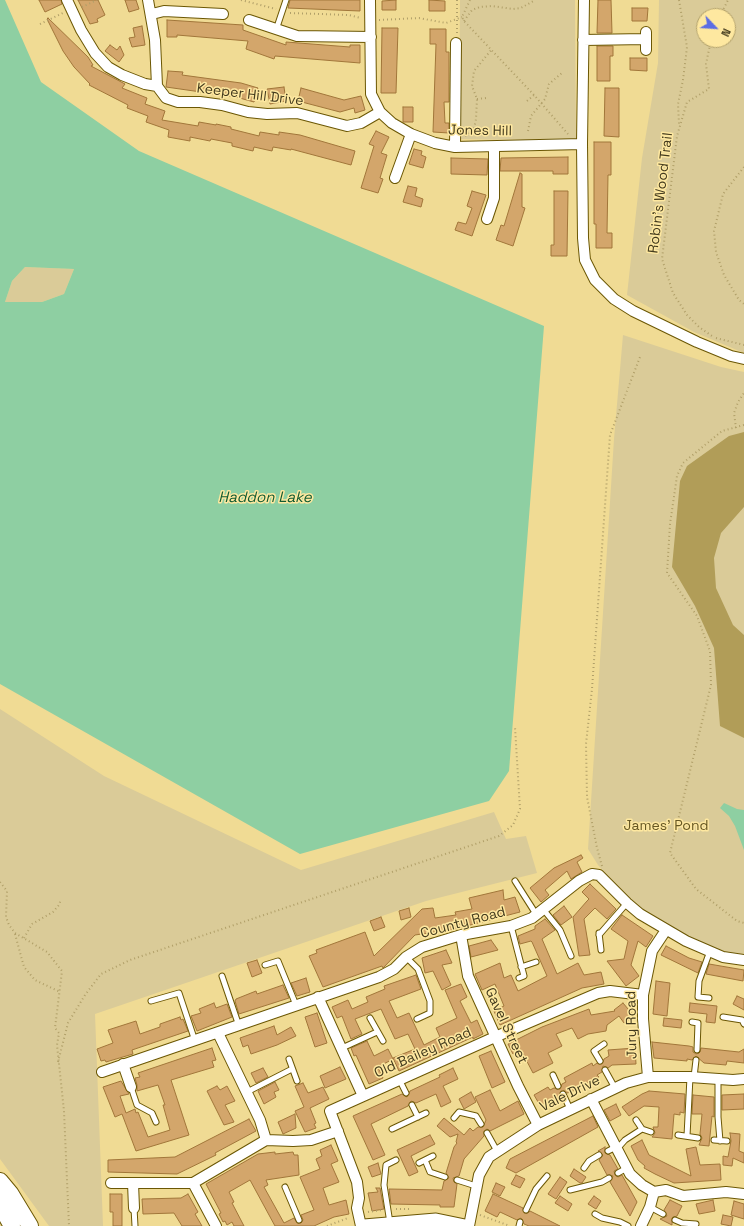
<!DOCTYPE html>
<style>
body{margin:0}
#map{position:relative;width:744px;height:1226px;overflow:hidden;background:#f0db94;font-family:"Space Grotesk",sans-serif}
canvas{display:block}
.north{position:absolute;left:696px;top:8px;width:40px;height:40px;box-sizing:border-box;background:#fee8a0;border:1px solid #b3a26c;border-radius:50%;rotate:115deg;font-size:11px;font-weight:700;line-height:16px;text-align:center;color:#433a1d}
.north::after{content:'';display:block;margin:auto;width:14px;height:18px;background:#5c6de4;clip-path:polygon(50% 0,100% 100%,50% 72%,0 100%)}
</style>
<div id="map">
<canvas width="744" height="1226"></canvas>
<div class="north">N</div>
</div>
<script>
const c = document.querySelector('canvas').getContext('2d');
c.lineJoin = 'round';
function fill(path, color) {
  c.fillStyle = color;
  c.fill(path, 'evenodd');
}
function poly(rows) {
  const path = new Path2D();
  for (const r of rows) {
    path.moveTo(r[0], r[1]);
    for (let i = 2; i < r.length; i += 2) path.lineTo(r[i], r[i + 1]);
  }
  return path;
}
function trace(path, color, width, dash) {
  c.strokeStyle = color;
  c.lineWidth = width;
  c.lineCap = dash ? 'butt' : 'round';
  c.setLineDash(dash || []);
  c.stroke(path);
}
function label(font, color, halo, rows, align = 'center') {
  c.font = font + ' "Space Grotesk",sans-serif';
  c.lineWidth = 3;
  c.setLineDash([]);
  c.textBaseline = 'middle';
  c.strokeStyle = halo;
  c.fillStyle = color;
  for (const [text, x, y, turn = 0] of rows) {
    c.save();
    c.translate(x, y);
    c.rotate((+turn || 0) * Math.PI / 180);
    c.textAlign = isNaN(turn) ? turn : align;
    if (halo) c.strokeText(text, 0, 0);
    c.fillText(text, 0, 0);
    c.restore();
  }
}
fill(poly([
 [460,0,575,0,576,141,459,139],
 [659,0,744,0,744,353,694,332,627,295,642,158,658,63],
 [704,16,728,16,728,40,704,40],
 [25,267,74,269,64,294,42,302,5,302,12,281],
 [623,335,721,367,744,372,744,957,724,954,675,931,638,906,619,890,598,865,588,849,614,439],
 [0,709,104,776,301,870,494,812,506,839,526,836,537,873,426,901,95,1014,103,1226,49,1226,0,1159]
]), '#dacb98');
fill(poly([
 [744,432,744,507,721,533,714,558,716,588,733,625,744,635,744,738,720,726,714,648,695,606,672,567,680,481,687,466,729,436]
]), '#b19d58');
fill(poly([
 [0,0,5,0,41,82,139,151,544,326,509,771,489,801,300,854,0,684],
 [25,267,74,269,64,294,42,302,5,302,12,281],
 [724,803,737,809,744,810,744,850,735,826,729,816,720,808]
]), '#8ecfa2');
const building = poly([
 [39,0,61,0,62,4,45,12,39,0],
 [78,0,98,0,105,15,97,19,98,22,90,24,78,0],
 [125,0,136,0,139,9,129,12,125,0],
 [290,0,360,0,360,11,288,8,290,0],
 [396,0,396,10,382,10,382,1,396,0],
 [429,0,445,1,445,11,429,11,429,0],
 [598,0,611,0,612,33,597,33,598,0],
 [632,8,648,8,647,21,632,21,632,8],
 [48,18,88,57,93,65,91,66,125,84,122,88,147,98,145,104,165,111,162,120,198,126,199,122,216,125,216,124,231,127,231,129,259,136,260,132,279,135,279,132,300,135,355,151,351,165,291,149,291,150,273,147,272,151,254,147,253,151,232,146,232,143,211,139,210,141,190,137,190,141,168,137,169,130,146,122,148,116,127,108,128,105,89,85,90,84,74,67,63,51,47,19,48,18],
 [167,20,243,25,243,30,286,45,286,42,350,47,350,45,360,45,360,63,275,56,274,59,246,49,248,41,177,35,177,37,167,37,167,20],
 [142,26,145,45,132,47,129,38,135,37,133,28,142,26],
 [382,28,398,28,396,93,381,93,382,28],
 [430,29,446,29,446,52,449,52,449,102,444,102,445,123,449,123,449,133,433,132,436,44,430,44,430,29],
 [110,45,117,50,120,46,124,55,119,62,105,51,110,45],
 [597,46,613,46,613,56,610,56,610,81,597,81,597,46],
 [630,58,647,58,647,71,630,70,630,58],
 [168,71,183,72,182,75,241,83,258,88,254,102,236,97,166,87,168,71],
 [284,87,286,101,270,104,267,89,284,87],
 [301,88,344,100,361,96,365,110,355,113,354,108,340,112,298,101,301,88],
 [605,88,619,88,619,137,604,136,605,88],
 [403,107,413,107,413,122,403,122,403,107],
 [376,131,389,137,381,153,387,155,380,178,383,179,378,193,361,188,374,146,369,144,376,131],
 [594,142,611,142,611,175,608,175,607,233,612,233,612,248,596,248,596,224,594,224,594,142],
 [414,149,422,151,421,155,426,157,423,168,409,164,414,149],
 [568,157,568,174,553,174,553,171,500,171,501,158,568,157],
 [451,158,488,159,487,175,451,174,451,158],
 [520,173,522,174,522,207,525,208,513,246,496,240,501,225,504,226,520,173],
 [408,186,417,188,415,196,423,199,421,207,403,202,408,186],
 [472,191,486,195,472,236,455,230,458,222,466,224,472,208,467,206,472,191],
 [554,191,568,191,567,256,551,256,551,245,554,245,554,191],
 [581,855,583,858,577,862,582,872,571,879,567,871,545,890,549,895,541,902,530,888,554,868,581,855],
 [590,884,616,909,607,919,595,908,584,919,590,955,579,956,573,917,587,901,589,899,582,892,590,884],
 [503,890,504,900,515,897,520,912,455,929,415,935,383,968,382,966,323,987,309,956,317,953,316,950,365,932,374,956,422,909,433,908,435,918,456,915,455,912,472,909,469,898,503,890],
 [564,906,572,917,561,925,553,915,564,906],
 [409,908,411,917,401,920,399,911,409,908],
 [622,915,653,936,646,947,638,941,631,965,639,976,626,986,607,961,624,959,628,941,611,929,622,915],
 [381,917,385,927,374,931,370,921,381,917],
 [545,919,555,930,542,939,557,974,578,963,584,975,601,972,604,984,582,988,500,1025,494,1011,504,1006,495,984,482,990,475,974,500,963,504,978,511,975,518,991,547,976,532,942,531,941,520,944,518,936,535,929,535,926,545,919],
 [491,940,498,950,471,957,469,946,491,940],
 [666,946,689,958,702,962,698,973,661,955,666,946],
 [446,950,452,963,442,965,451,985,442,990,433,971,425,973,422,958,446,950],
 [257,960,262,973,252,977,247,963,257,960],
 [709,964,744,970,743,981,706,974,709,964],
 [416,975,421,989,389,1001,397,1018,409,1013,424,1045,440,1037,436,1028,457,1018,445,990,461,984,467,997,460,1001,471,1023,477,1020,483,1034,473,1039,473,1037,399,1071,393,1058,415,1049,408,1034,395,1039,381,1009,355,1019,362,1034,351,1039,342,1016,337,1018,332,1007,348,1000,352,1009,368,1002,366,997,385,989,384,986,416,975],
 [306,978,310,992,297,996,291,983,306,978],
 [656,981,670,983,667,1016,653,1014,656,981],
 [283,985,289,998,239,1014,235,1001,236,999,256,991,257,994,283,985],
 [737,996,744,999,744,1010,733,1004,737,996],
 [214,1003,216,1008,227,1004,232,1017,197,1031,191,1016,201,1013,199,1009,214,1003],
 [623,1003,634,1016,624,1023,619,1016,607,1025,606,1031,588,1034,578,1039,572,1028,556,1034,562,1046,548,1053,553,1063,533,1073,521,1050,513,1054,508,1044,542,1027,589,1009,591,1015,615,1011,614,1010,623,1003],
 [690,1003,717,1006,715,1023,706,1022,707,1014,689,1012,690,1003],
 [317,1013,327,1043,315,1047,305,1017,317,1013],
 [180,1017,181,1020,183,1019,188,1031,132,1050,133,1054,106,1062,105,1060,101,1061,97,1049,113,1043,108,1030,136,1021,140,1034,160,1027,160,1024,180,1017],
 [664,1018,682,1020,681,1028,663,1026,664,1018],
 [274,1026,277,1035,291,1027,296,1036,277,1045,251,1054,248,1045,243,1047,240,1038,274,1026],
 [367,1041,374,1056,388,1049,393,1059,378,1067,383,1078,369,1084,356,1055,354,1056,351,1048,367,1041],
 [652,1042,689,1046,693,1047,693,1052,696,1054,700,1052,701,1048,739,1052,744,1049,744,1063,727,1061,726,1065,704,1063,696,1056,692,1060,687,1059,687,1061,654,1058,652,1042],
 [212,1048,216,1060,212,1061,214,1067,171,1080,189,1135,136,1151,122,1114,115,1117,103,1087,121,1081,129,1094,120,1096,126,1113,135,1109,136,1113,138,1112,148,1137,170,1130,163,1105,165,1105,158,1085,137,1091,137,1085,135,1078,140,1077,138,1073,212,1048],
 [635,1048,636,1064,612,1065,608,1068,603,1066,602,1072,597,1075,599,1077,571,1092,567,1093,561,1091,560,1096,541,1107,534,1095,548,1087,550,1090,554,1088,560,1089,562,1084,566,1082,564,1078,592,1063,593,1066,597,1063,602,1064,604,1059,609,1056,608,1050,635,1048],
 [491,1051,505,1082,492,1088,479,1056,491,1051],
 [340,1067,346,1079,325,1088,320,1076,340,1067],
 [263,1068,268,1077,256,1083,251,1073,263,1068],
 [453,1068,458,1079,443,1086,451,1102,441,1107,436,1094,416,1103,411,1101,408,1106,371,1124,385,1155,373,1160,353,1116,402,1094,407,1097,410,1091,440,1077,439,1075,453,1068],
 [275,1082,279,1090,274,1092,276,1097,264,1104,258,1091,275,1082],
 [303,1083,308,1093,323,1087,329,1099,310,1108,316,1123,314,1124,316,1128,305,1132,295,1111,304,1107,295,1086,303,1083],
 [217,1086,220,1090,227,1086,235,1101,225,1105,234,1122,224,1125,207,1091,217,1086],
 [490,1090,500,1111,518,1101,524,1114,490,1131,487,1129,484,1131,484,1136,464,1159,459,1176,453,1178,454,1182,457,1184,454,1207,440,1207,440,1205,391,1204,389,1189,442,1190,444,1181,449,1178,446,1173,454,1147,457,1143,456,1142,458,1134,450,1137,437,1126,444,1118,464,1135,470,1128,473,1131,478,1127,483,1127,486,1120,475,1097,490,1090],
 [649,1091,685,1094,684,1113,680,1112,680,1115,674,1114,672,1139,652,1137,655,1133,653,1127,658,1127,659,1107,644,1106,629,1116,622,1107,642,1094,649,1091],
 [471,1092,476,1102,464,1109,459,1099,471,1092],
 [744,1094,744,1109,722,1110,722,1095,744,1094],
 [693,1095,714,1097,714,1117,712,1116,709,1146,699,1145,702,1138,700,1134,702,1114,692,1114,693,1095],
 [616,1104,621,1115,610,1121,604,1110,616,1104],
 [295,1114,296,1128,283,1134,278,1122,295,1114],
 [593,1116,598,1127,516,1173,506,1168,510,1159,593,1116],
 [249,1119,256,1131,215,1153,216,1155,177,1174,108,1172,108,1160,175,1157,249,1119],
 [730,1133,740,1134,739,1151,744,1153,744,1163,733,1158,732,1166,723,1165,723,1156,728,1157,731,1141,730,1133],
 [430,1135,435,1144,411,1156,418,1172,409,1176,397,1150,430,1135],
 [642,1140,649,1155,691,1176,686,1149,696,1147,700,1165,720,1164,721,1180,674,1183,655,1174,644,1168,645,1166,638,1160,631,1146,642,1140],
 [331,1145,338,1161,331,1164,339,1182,323,1188,329,1205,346,1200,349,1214,334,1217,314,1226,275,1226,250,1180,229,1192,234,1202,232,1203,244,1226,234,1226,232,1222,227,1225,225,1221,223,1222,219,1214,221,1213,206,1184,258,1154,275,1152,275,1154,293,1152,294,1155,298,1155,299,1175,266,1180,268,1185,264,1187,284,1223,294,1218,297,1223,301,1223,303,1220,301,1215,314,1210,300,1177,320,1169,316,1159,322,1156,320,1150,331,1145],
 [605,1147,605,1153,610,1155,618,1169,614,1171,615,1175,618,1177,622,1175,637,1202,630,1216,610,1182,613,1176,607,1175,599,1160,603,1155,598,1151,605,1147],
 [378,1163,381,1174,372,1177,368,1167,378,1163],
 [574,1169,586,1177,582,1183,580,1183,570,1176,574,1169],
 [516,1175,525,1179,520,1188,511,1184,516,1175],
 [560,1177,567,1182,556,1199,548,1194,560,1177],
 [496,1183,505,1187,500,1196,492,1192,496,1183],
 [376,1188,380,1188,384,1209,372,1211,368,1193,378,1192,376,1188],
 [110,1194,122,1194,122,1226,113,1226,113,1212,110,1212,110,1194],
 [188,1194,198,1212,195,1214,202,1226,182,1226,174,1213,143,1214,142,1199,181,1198,188,1194],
 [493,1194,523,1208,524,1213,528,1213,530,1211,560,1226,529,1226,524,1224,521,1218,517,1220,500,1212,497,1217,485,1211,493,1194],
 [560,1196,572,1204,568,1211,555,1203,560,1196],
 [594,1196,601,1201,596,1209,588,1204,594,1196],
 [670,1200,682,1206,677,1216,672,1218,672,1225,660,1219,667,1216,664,1210,670,1200],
 [713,1200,715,1211,699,1214,696,1204,713,1200],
 [734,1201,744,1204,744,1219,731,1215,734,1201],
 [723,1215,733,1217,731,1226,721,1224,723,1215]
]);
fill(building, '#d3a66b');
trace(building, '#a1763a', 1);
const service = poly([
 [276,30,286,0],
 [515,881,536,914],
 [543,909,560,930,571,956],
 [511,926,524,976,519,978],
 [599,933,601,950],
 [599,935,627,903],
 [406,957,418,969,430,1001,430,1013,417,1019],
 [265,965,278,961,296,1005],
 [521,967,536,962],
 [222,976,239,1026],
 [709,998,698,997,699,981,710,951],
 [151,1001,179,993,195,1041],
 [723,1017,742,1020,744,1024],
 [370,1018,383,1041],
 [692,1022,698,1023,697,1050],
 [342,1048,377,1032],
 [289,1059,297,1081],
 [600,1061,594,1051,604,1044],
 [605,1070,615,1088],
 [553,1075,558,1086],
 [694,1077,696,1060],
 [399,1079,406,1093],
 [718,1079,718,1117,720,1141],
 [131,1087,137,1105,152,1113,156,1122],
 [247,1092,292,1069],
 [563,1094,570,1109],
 [412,1105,418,1117],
 [454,1118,459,1112,476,1116,481,1124],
 [636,1120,642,1129,651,1132],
 [392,1129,426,1113],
 [487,1133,497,1151],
 [678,1135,698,1138],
 [687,1136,690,1077],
 [714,1140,727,1141],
 [617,1149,625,1140,642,1129],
 [608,1151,616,1147],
 [425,1160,430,1172,445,1177],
 [419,1163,433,1156],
 [584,1168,589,1161,599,1155],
 [618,1173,627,1168],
 [457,1180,476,1186],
 [285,1187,299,1220],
 [570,1190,602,1182,609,1178],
 [650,1207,663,1214],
 [134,1208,135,1226],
 [526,1210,536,1189,547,1176],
 [595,1214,602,1218,620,1222,628,1226],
 [675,1220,682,1223,696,1224],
 [390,1223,384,1185,386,1165,396,1160],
 [519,1226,520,1222]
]);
const minor = poly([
 [67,0,81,30,95,53,108,67,122,75,145,84,157,86],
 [148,0,155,40,157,86,166,98,178,102,200,102,222,105,248,112,267,114,297,113,347,126,361,123,380,112],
 [370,0,371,94,380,112,392,123,411,134,435,143,455,147,582,144],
 [584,0,582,144,583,238,585,260,595,280,614,299,633,311,697,342,731,356,744,359],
 [152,14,164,11,223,14],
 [249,20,297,36,371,37],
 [646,32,646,50],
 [583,40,646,39],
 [455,147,456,43],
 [395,178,411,134],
 [487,219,494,198,494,147],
 [461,935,468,976,518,1086,538,1125],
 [318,997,363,1096],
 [218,1033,260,1120,266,1140],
 [123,1064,131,1087],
 [102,1072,379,977,394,969,406,957,422,947,461,935,511,926,532,918,579,881,592,874,599,875,627,903,640,914,686,941,723,957,744,960],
 [648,1077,643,1019,643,995,652,951,666,930],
 [591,1099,630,1174,642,1185,654,1192,666,1190,683,1196,726,1192,744,1194],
 [111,1183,193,1183,266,1140,293,1141,311,1140,338,1131],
 [133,1183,134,1208],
 [193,1183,216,1226],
 [361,1226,357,1208,359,1198,357,1182,330,1111,495,1037,598,993,610,991,643,995],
 [469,1226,479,1175,489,1157,538,1125,626,1083,648,1077,690,1077,733,1080,744,1079],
 [641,1226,650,1207,654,1192]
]);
const tertiary = poly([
 [364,1226,436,1220,465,1226]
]);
const primary = poly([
 [0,1181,10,1193,30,1226],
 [0,1200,4,1212,12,1226]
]);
trace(service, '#6b5704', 7);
trace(minor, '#6b5704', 12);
trace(tertiary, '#6b5704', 15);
trace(primary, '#6b5704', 18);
trace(poly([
 [241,0,276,9],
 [470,0,462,17,464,21,534,95,568,134],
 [679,0,687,47,683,80,678,104,679,124],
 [82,7,97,0],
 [290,13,349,15,361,18],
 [720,16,728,0],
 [379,20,419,18,446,23,462,17],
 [464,21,472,10,480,7,492,6,513,9,521,8,535,0],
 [40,24,63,13],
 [457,33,457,0],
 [711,40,706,64,709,89,687,102,677,136,662,259,673,293,687,315,699,327,712,336],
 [477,99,487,98],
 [527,101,534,95],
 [528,131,531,116,545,99,549,84,563,72],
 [465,136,474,129,476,119,477,99,472,86,474,71,492,49],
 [744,167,723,194,714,231,716,252,724,275,739,300,744,304],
 [716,338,744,345],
 [744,425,722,431,683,463,677,476,670,524,667,573,697,616,710,651,711,685,670,853,696,889,737,921,744,923],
 [736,428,734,413,738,402,744,393],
 [602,866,597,848,587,797,586,744,592,689,610,435,640,357],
 [0,882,7,891,6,917,9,925,15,933,47,952,62,971,55,1028,59,1033,57,1045,64,1111,69,1226],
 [15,934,24,967,35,980,60,992],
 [24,938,32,924,53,912,59,905,61,899],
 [58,1062,68,1023,85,995,101,974,130,960,499,836,513,825,520,809,515,727],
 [396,1209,409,1209],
 [368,1212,382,1210],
 [480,1215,510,1226],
 [327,1226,348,1218]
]), '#b09f68', 2, [1, 3]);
trace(service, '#fff', 5);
trace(minor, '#fff', 10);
trace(tertiary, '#fff', 13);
trace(primary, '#fff', 16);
label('14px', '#433a1d', '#fee8a0', [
 ["Keeper Hill Drive",250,95,7],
 ["Jones Hill",480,131,1],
 ["Robin's Wood Trail",661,193,-83],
 ["County Road",463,923,-15],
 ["Jury Road",632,1025,-91],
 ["Gavel Street",506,1026,65],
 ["Old Bailey Road",423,1053,-24],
 ["Vale Drive",570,1094,-26]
]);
label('14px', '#665723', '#fee8a0', [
 ["James' Pond",666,826]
]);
label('italic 15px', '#115b32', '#fee8a0', [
 ["Haddon Lake",265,498]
]);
</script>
